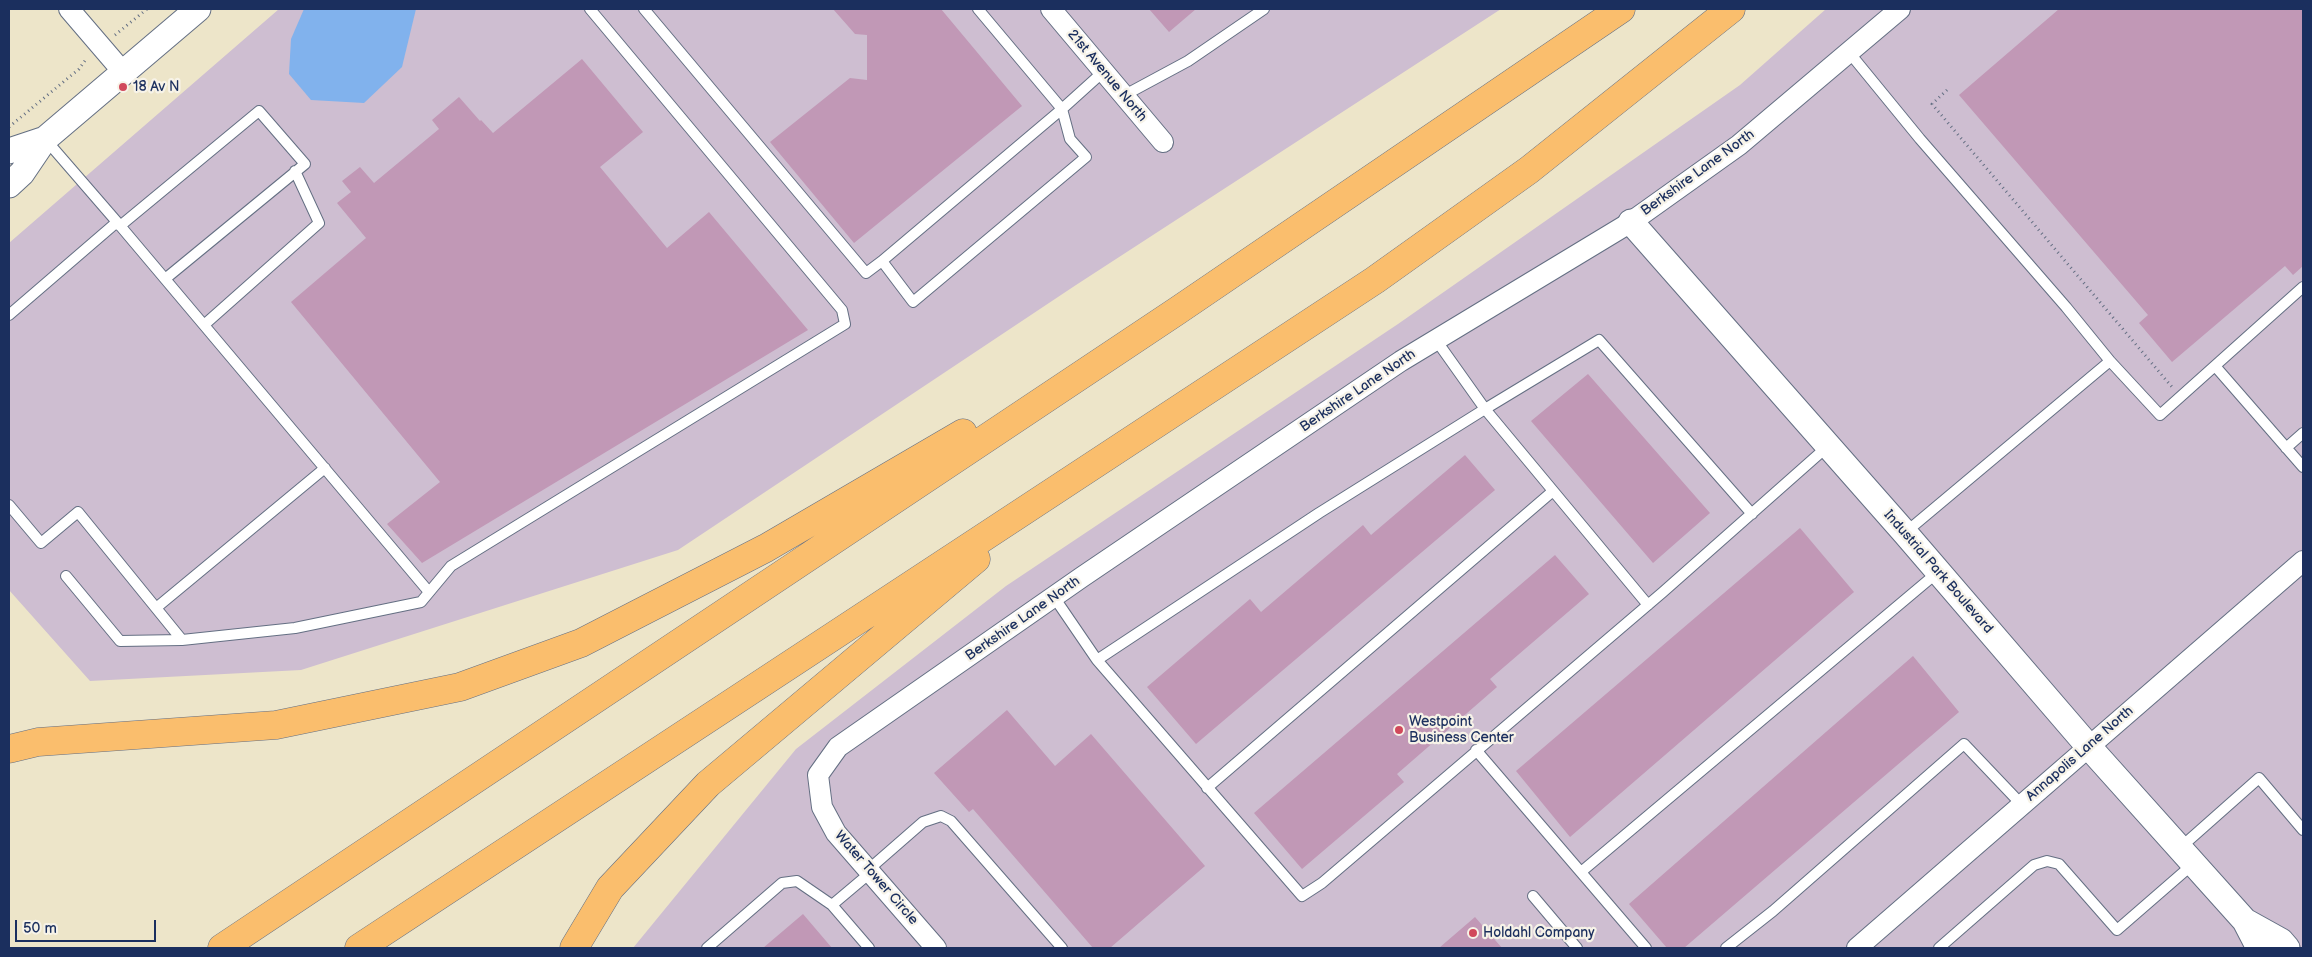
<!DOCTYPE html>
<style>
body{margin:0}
#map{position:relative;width:2312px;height:957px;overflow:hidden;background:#ede5c9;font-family:"Balsamiq Sans",sans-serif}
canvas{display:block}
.frame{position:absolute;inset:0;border:10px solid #1b2f5e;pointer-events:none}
.scale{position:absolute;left:15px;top:920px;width:141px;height:22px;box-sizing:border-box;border:2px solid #1b2f5e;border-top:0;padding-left:6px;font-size:15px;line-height:18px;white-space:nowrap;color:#1b2f5e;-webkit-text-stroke:4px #f7f3e8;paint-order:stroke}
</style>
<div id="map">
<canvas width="2312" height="957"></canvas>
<div class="frame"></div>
<div class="scale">50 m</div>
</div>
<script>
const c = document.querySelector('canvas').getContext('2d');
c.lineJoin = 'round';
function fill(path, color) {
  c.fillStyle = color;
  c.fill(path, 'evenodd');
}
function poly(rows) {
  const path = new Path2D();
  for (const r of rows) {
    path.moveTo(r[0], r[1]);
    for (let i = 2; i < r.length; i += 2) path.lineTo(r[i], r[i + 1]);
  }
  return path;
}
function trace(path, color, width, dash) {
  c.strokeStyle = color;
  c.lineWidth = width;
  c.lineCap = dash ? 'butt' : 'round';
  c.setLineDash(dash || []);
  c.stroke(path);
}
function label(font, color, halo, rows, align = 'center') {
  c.font = font + ' "Balsamiq Sans",sans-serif';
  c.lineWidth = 4.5;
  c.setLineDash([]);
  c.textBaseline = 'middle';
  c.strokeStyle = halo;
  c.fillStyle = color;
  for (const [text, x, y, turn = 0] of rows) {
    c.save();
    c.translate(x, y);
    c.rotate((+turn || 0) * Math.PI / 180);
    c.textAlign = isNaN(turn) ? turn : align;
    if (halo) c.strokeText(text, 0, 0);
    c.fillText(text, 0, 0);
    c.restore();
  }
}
fill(poly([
 [279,9,1501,9,1076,285,678,550,301,670,90,681,9,590,9,243],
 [1826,9,2303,9,2303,948,633,948,796,749,1006,586,1398,324,1740,85]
]), '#cebed1');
fill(poly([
 [304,9,416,9,402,67,364,103,311,100,289,74,291,39]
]), '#81b2ed');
fill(poly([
 [833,9,941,9,1022,106,854,243,770,142,850,78,867,80,867,35,855,34],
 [1149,9,1196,9,1169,32],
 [2059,9,2303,9,2303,266,2293,275,2285,266,2172,362,2139,323,2148,315,1959,95],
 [582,59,643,132,600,167,667,248,709,212,808,330,422,563,387,524,440,482,291,302,366,238,337,203,351,192,342,181,360,167,374,183,439,129,432,120,459,97,480,121,481,120,493,133],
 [1588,374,1710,513,1653,563,1531,421],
 [1465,455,1495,490,1196,744,1147,687,1250,599,1261,612,1363,525,1371,535],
 [1800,528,1854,592,1570,837,1516,771],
 [1555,555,1589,594,1490,679,1497,687,1397,774,1404,782,1302,869,1254,813],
 [1913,656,1959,712,1684,948,1667,948,1629,904],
 [1007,710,1055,766,1091,734,1205,866,1110,948,1093,948,973,809,969,812,934,773],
 [803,914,832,948,763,948],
 [1475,917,1502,948,1439,948]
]), '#c198b6');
const service = poly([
 [644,9,866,273,882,261,913,302,1086,157,1070,139,1062,109,978,9],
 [1848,51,1920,139,2066,307,2110,361,2160,415,2303,287],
 [1123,96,1188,61,1264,9],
 [117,222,429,592],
 [120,226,259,111,305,164,165,279],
 [882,261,1062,109,1103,72],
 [9,315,117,222,46,140],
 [204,325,319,223,295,171],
 [2215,366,2303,467],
 [2286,448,2303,433],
 [9,505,41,543,78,512,182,640,295,628,421,602,451,566,845,324,842,310,590,9],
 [1906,532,2110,361],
 [66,576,120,641,182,640],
 [1054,597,1097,660,1319,513,1485,409,1436,340],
 [1648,605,1485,409,1599,340,1752,514],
 [156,608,325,468],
 [1097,660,1302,896,1322,883,1663,592,1828,446],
 [1476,750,1646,948],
 [1207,788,1553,491],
 [2180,848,2259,778,2303,830],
 [868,870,923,822,941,816,951,821,1062,948],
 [1581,872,1938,572],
 [1533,896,1577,948],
 [832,905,870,873],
 [707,948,782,883,797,881,832,905,869,948],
 [1726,948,1773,911,1964,744,2022,805],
 [1939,948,2034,865,2047,861,2059,864,2117,930,2193,864]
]);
const minor = poly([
 [69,9,123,72],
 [1051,9,1163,142],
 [936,948,836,833,822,807,818,775,838,747,1082,577,1401,361,1631,222,1739,145,1900,9],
 [1857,948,2303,561]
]);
const tertiary = poly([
 [9,151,45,139],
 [9,185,22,173,45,139,198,9],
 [1631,222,1905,533,2089,747,2245,921,2259,948],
 [2245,921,2281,941,2287,948]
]);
const motorway = poly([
 [9,749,38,742,276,725,460,687,581,643,766,548,963,433],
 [222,948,1177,311,1621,9],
 [359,948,1375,280,1529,170,1731,9],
 [574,948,610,888,708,784,976,559]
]);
trace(service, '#646f83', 12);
trace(minor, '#646f83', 22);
trace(tertiary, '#646f83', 27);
trace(motorway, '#646f83', 29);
trace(poly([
 [115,35,147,9],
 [1947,90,1932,104,2172,387],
 [9,127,79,69,87,58]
]), '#646f83', 3, [1, 4]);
trace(service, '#fff', 10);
trace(minor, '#fff', 20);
trace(tertiary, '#fff', 25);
trace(motorway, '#fabe6d', 28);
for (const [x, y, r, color] of [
 [123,87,5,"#d1495b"],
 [1399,730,5,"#d1495b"],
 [1473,933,5,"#d1495b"]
]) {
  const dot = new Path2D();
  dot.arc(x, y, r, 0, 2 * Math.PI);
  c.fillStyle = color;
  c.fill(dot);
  trace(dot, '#f7f3e8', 2);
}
label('14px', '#1b2f5e', '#f7f3e8', [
 ["21st Avenue North",1107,76,50],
 ["Berkshire Lane North",1698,173,-36],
 ["Berkshire Lane North",1358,391,-34],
 ["Industrial Park Boulevard",1938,572,49],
 ["Berkshire Lane North",1023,619,-35],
 ["Annapolis Lane North",2080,754,-41],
 ["Water Tower Circle",876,878,49]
]);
label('14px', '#1b2f5e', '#f7f3e8', [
 ["18 Av N",133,87],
 ["Westpoint",1409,722],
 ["Business Center",1409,738],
 ["Holdahl Company",1483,933]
], 'left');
</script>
